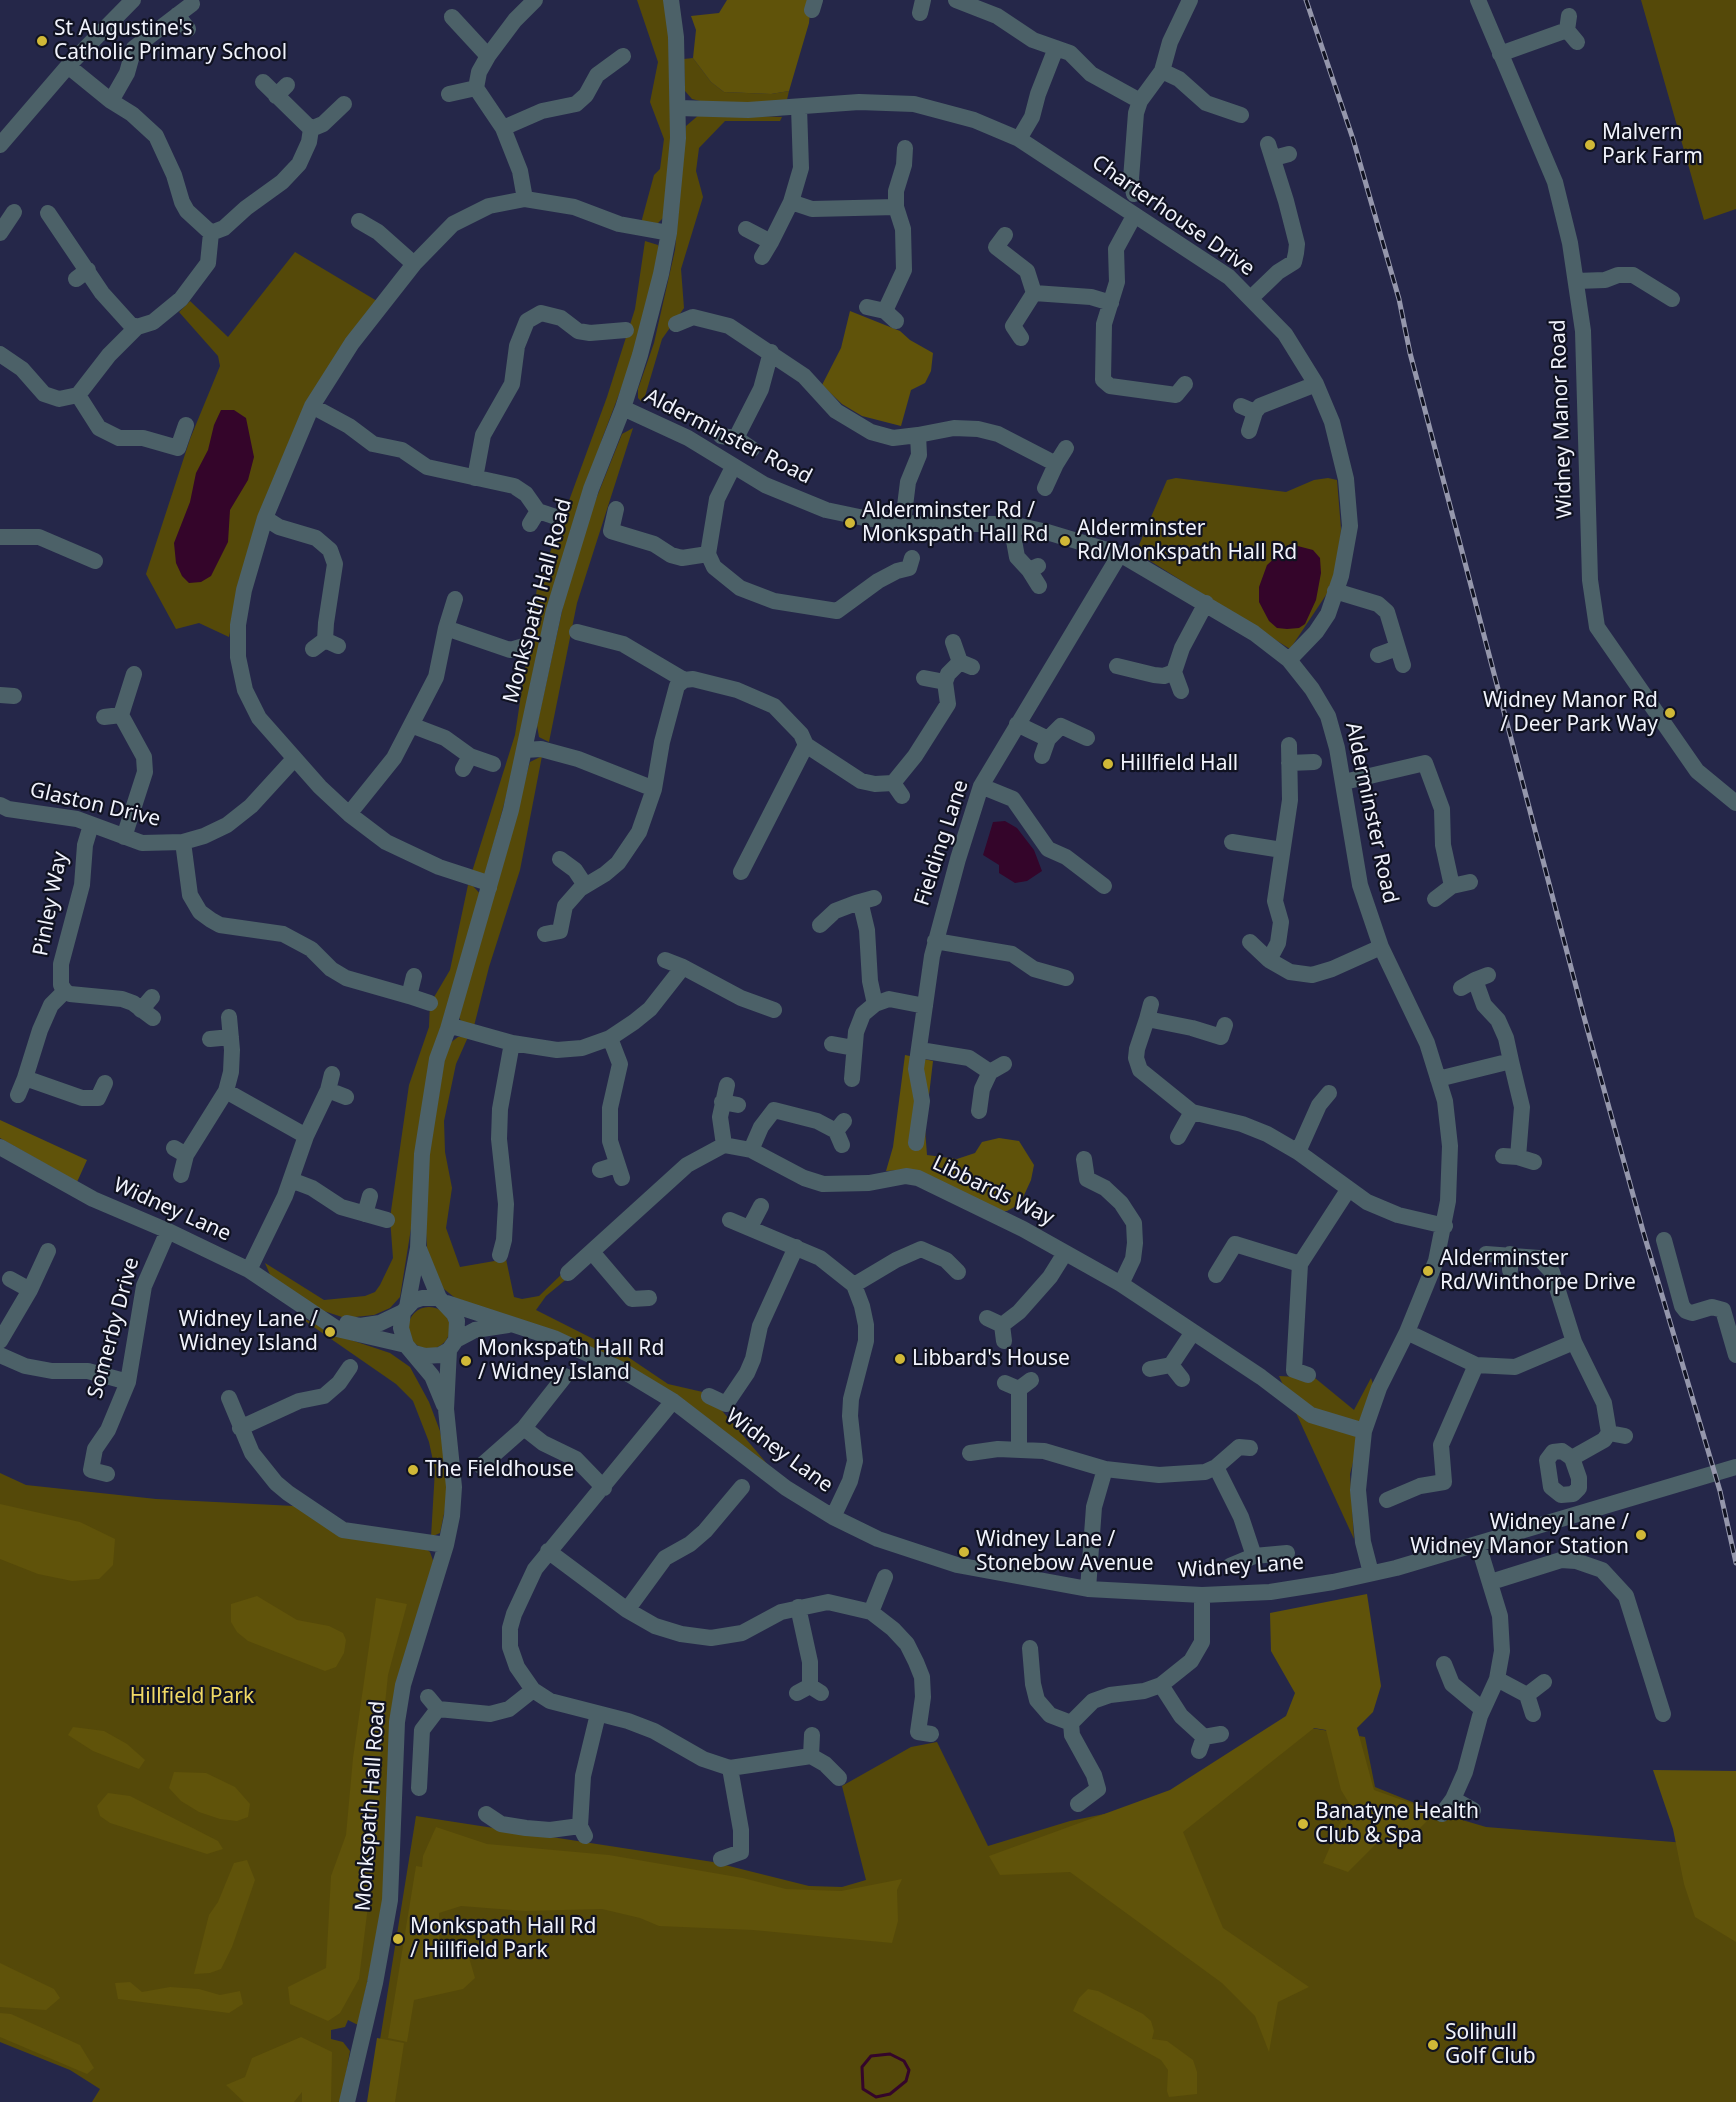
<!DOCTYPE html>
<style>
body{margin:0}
canvas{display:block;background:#252749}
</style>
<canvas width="1736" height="2102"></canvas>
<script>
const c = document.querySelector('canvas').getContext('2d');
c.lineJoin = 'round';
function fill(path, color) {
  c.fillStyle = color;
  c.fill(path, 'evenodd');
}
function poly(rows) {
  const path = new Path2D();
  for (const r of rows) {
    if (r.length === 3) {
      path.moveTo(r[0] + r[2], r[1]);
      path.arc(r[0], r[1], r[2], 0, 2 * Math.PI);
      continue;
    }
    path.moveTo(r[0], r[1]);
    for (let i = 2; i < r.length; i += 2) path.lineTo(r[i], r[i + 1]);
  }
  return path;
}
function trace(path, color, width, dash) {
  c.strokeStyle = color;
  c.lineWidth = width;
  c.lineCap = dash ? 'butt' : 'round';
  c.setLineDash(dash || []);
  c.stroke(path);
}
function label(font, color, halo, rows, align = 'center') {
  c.font = font + ' "Noto Sans",sans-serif';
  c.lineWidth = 4.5;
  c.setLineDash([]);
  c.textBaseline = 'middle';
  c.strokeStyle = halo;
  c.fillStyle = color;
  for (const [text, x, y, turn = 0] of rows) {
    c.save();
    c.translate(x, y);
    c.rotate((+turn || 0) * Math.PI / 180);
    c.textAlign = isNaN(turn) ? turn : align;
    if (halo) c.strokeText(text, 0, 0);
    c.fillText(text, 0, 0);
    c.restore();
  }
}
fill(poly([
 [637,0,664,0,672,63,673,126,666,215,657,224,641,223,654,175,660,169,664,139,650,102,658,62],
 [1641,0,1736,0,1736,209,1704,220],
 [693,58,711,82,724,92,771,94,789,91,786,104,704,102,692,99,685,91,684,59],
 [700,114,782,117,780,121,725,121,699,148,696,171,703,197,681,269,684,308,662,339,643,403,638,398,638,389,654,343,675,250,686,126],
 [645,241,658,245,660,252,637,347,602,439,485,875,471,875,515,735,537,588,607,397,635,309],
 [295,252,377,301,316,388,238,592,229,637,199,623,176,629,146,574,190,439,220,366,218,356,179,312,190,301,228,337],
 [633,428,577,603,549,742,539,737,537,725,566,593,590,514,622,434],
 [1176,478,1286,492,1314,480,1328,478,1337,480,1341,529,1338,560,1330,589,1290,649,1136,552,1167,480],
 [542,756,520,870,489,967,474,1026,462,1023,458,1015,530,762],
 [468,885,473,886,482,896,445,1016,400,1297,390,1308,374,1315,345,1318,318,1309,271,1277,265,1263,324,1300,365,1296,375,1292,380,1285,393,1258,390,1218,409,1085,429,1027,430,1004,450,970],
 [458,1037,468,1037,456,1064,444,1121,445,1152,452,1188,446,1228,460,1267,506,1259,514,1297,522,1299,539,1296,565,1271,569,1277,546,1296,536,1310,625,1355,668,1384,707,1393,774,1472,674,1397,459,1301,444,1289,428,1261,426,1232,428,1162,445,1056,450,1043],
 [429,1328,21],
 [295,1314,339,1336,390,1353,410,1367,429,1402,440,1431,445,1458,448,1495,440,1533,431,1537,435,1470,429,1442,413,1401,396,1384],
 [1279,1376,1315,1378,1354,1410,1371,1378,1373,1384,1350,1474,1354,1539],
 [0,1473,26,1485,156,1499,294,1506,425,1548,430,1552,435,1566,414,1631,385,1899,358,2025,348,2020,345,2027,331,2030,331,2039,343,2042,350,2051,341,2102,92,2102,100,2089,70,2070,0,2042],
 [1287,1724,1365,1737,1375,1787,1442,1814,1486,1827,1736,1847,1736,2102,370,2102,416,1816,713,1862,809,1886,842,1887,866,1880,842,1786,911,1747,937,1742,988,1846,1070,1821,1168,1801]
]), '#554909');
fill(poly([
 [727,0,811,0,809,23,789,91,771,94,724,92,711,82,693,58,696,30,691,16,719,13],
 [850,311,900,331,910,340,933,353,931,371,925,383,911,390,901,426,862,416,842,404,822,385,841,348],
 [905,1055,933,1061,925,1129,927,1155,957,1159,975,1153,982,1142,999,1138,1019,1141,1034,1165,1031,1180,1020,1204,1007,1211,997,1211,901,1170,886,1171,893,1147],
 [0,1120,87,1160,77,1182,0,1138],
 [0,1504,80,1522,115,1539,113,1565,99,1579,72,1581,38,1574,0,1559],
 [1367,1594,1381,1686,1373,1712,1357,1728,1374,1790,1436,1812,1404,1844,1380,1840,1348,1872,1323,1863,1349,1803,1341,1790,1326,1730,1314,1728,1183,1832,1223,1928,1309,1987,1278,2002,1269,2052,1255,2016,1222,1983,1070,1872,1000,1875,989,1856,1170,1790,1286,1716,1295,1693,1271,1651,1270,1613],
 [257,1596,297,1620,329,1626,343,1633,346,1640,344,1653,336,1667,325,1671,248,1641,237,1632,231,1622,231,1604],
 [376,1598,407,1604,388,1675,381,1743,379,1816,359,1979,340,2013,328,2021,290,2004,288,1987,326,1968,331,1876,346,1835,353,1758],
 [73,1727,104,1731,127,1744,145,1760,139,1769,93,1751,68,1735],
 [1653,1770,1736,1771,1736,1942,1695,1917,1684,1884,1673,1829],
 [174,1772,206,1773,235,1787,250,1804,248,1817,237,1821,220,1819,199,1812,181,1801,169,1788],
 [108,1793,130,1796,218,1841,223,1849,207,1854,110,1823,100,1816,97,1806],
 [436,1827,487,1844,609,1855,743,1878,786,1889,841,1891,902,1879,897,1890,898,1921,892,1943,753,1930,659,1926,640,1918,602,1909,525,1911,461,1906,439,1913,439,1940,460,1946,468,1954,475,1978,463,1989,414,2000,407,2042,388,2038,416,1866,422,1867,423,1856],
 [247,1860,255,1880,232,1947,221,1969,210,1973,194,1974,209,1915,218,1902,234,1863],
 [0,1963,54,1989,60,1998,46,2010,0,2007],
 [130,1982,142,1992,170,1987,199,1989,220,1995,240,1991,243,2004,229,2013,118,1999,115,1983],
 [1088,1989,1098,1991,1143,2014,1151,2021,1154,2031,1152,2039,1167,2041,1193,2060,1197,2072,1197,2094,1169,2097,1167,2091,1168,2070,1161,2060,1073,2011,1079,1998],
 [0,2013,11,2014,80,2045,94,2068,87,2074,0,2037],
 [301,2037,332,2052,331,2102,302,2102,302,2092,294,2102,244,2102,226,2085,245,2077,252,2058],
 [377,2038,404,2043,395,2102,367,2102]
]), '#60530a');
fill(poly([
 [221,410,234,410,246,418,254,457,248,480,230,510,228,542,211,576,201,582,189,583,182,576,176,563,174,543,190,502,196,473,208,450,214,425],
 [1290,544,1313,550,1320,558,1321,573,1316,600,1305,624,1299,628,1287,629,1277,628,1269,621,1259,602,1259,587,1267,565],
 [1005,821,1017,828,1034,850,1042,871,1027,881,1015,883,999,873,999,865,983,855,993,822]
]), '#34052a');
trace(poly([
 [890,2054,904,2061,909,2070,906,2081,890,2094,876,2097,863,2089,862,2067,871,2056,890,2054]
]), '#34052a', 3);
trace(poly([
 [956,0,997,16,1033,40,1070,53,1091,74,1140,101],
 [1478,0,1555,182,1570,243,1583,331,1590,580,1597,627,1697,771,1736,803],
 [812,10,815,0],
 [920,13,923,0],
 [177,15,188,29],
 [1569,16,1567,30,1577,42],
 [452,17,488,56],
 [1500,54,1567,30],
 [1162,71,1179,79,1206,103,1241,115],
 [449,94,476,88],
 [276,96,287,85],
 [111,101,127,73,134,48,192,4],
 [678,108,748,110,859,102,914,104,974,120,1019,139,1229,277,1285,334,1316,384,1332,422,1346,479,1350,526,1341,576,1328,614,1316,632,1289,660],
 [503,128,542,111,576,104,586,95,597,75,623,56],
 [311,129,323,124,344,104],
 [1019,139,1032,117,1038,94,1056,48],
 [0,145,68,66,133,0],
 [1274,158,1289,154],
 [1134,194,1131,179,1136,113,1140,101,1162,71,1170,42,1190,0],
 [525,199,520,171,503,128,476,88,479,72,488,56,515,20,535,0],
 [791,202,812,209,896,207,903,229,904,270,885,311,867,307],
 [896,207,896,191,904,165,905,148],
 [48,213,102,293,130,324,137,327],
 [1134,216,1116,249,1117,282,1104,324,1103,380,1110,386,1176,395,1185,384],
 [359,221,378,232,414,264],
 [746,229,771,242,791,202,801,168,799,107],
 [0,233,14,212],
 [211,233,224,228,246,208,282,182,299,164,309,142,311,129,263,82],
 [1005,235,996,247,1027,271,1034,293,1091,297,1111,303],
 [762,257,771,242],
 [76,279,88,270],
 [1576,281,1605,280,1618,275,1633,275,1672,299],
 [1251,298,1278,272,1294,262,1296,253,1297,244,1286,201,1268,144],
 [885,311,896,321],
 [676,324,693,317,729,326,804,376,836,411,871,432,893,438,918,435,919,455,908,482,903,522],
 [1021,338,1013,326,1034,293],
 [0,354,22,369,44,394,59,399,78,395,109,355,137,327,153,322,181,299,208,263,211,233,187,211,182,202,174,175,156,136,132,114,111,101,68,66],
 [78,395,99,428,119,438,143,438,178,448,186,425],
 [312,406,349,426,373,444,402,450,427,467,514,486,526,494,538,511,559,518],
 [1241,406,1255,412,1260,406,1316,384],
 [623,408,688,438,765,485,826,510,864,518,918,524,1011,524,1047,532,1120,554,1254,633,1289,660,1312,689,1328,716,1337,748,1360,885,1381,947,1427,1043,1445,1101,1450,1146,1448,1201,1436,1261,1407,1332,1379,1388,1364,1431,1358,1490,1363,1542,1371,1573],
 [1249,431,1255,412],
 [918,435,954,428,978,429,998,434,1056,464,1045,488],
 [721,436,736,438],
 [752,449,736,438,761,389,771,352],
 [1056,464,1066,448],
 [733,467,717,499,708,554,714,567,740,588,774,601,837,611,878,581,897,571,909,568,912,558],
 [475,478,483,435,512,384,517,346,527,321,541,313,561,318,578,331,590,333,626,330],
 [616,509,611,531,654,544,671,555,682,558,708,554],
 [265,518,279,527,316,538,330,550,335,564,326,623,325,640,338,646],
 [530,524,538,511],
 [1011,524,1017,557,1029,570,1038,566],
 [0,537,39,537,95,561],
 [1029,570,1039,586],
 [1335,591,1378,604,1387,612,1403,665],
 [446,628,455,599],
 [577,632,623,644,684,680],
 [953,642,960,662],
 [313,649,325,640],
 [1378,655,1397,648],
 [1117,666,1154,675,1164,676,1174,672,1182,648,1206,603],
 [1174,672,1181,691],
 [924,678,945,682],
 [0,695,14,696],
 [121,715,134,674],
 [104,717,121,715,144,757,145,772,124,837],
 [1017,724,1048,739],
 [411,725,445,738,470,756,493,764],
 [1289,745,1290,800,1275,901,1281,922,1278,943,1269,960,1290,972,1312,975,1332,969,1381,947],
 [525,750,541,749,578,759,654,789,662,742,677,686,684,680,693,679,737,690,774,706,801,734,806,745,861,781,875,784,893,783,915,756,948,704,945,682,948,674,960,662,972,667],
 [1042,756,1048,739,1061,726,1087,738],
 [1289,763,1314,762],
 [463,769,470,756],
 [1344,782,1425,763,1442,809,1443,845,1452,886,1470,882],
 [893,783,902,796],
 [981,786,1013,799,1048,849,1066,857,1104,886],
 [0,805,8,809,77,819,142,843,183,842,204,836,227,825,251,806,294,759],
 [349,814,394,758,436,677,446,628,510,650,524,646],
 [183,842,190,895,200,912,211,920,220,925,283,934,311,949,331,969,346,978,409,996,414,976],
 [1232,842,1282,850],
 [560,859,575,870,585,885],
 [741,872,806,745],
 [489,888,485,882,439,867,386,842,349,814,320,787,259,718,245,690,238,657,238,625,244,590,265,518,312,406,352,343,414,264,453,224,489,206,525,199,574,207,619,224,669,233],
 [1435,899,1452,886],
 [856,903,874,898],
 [820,925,835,911,856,903,862,909,867,930,870,981,875,1004,889,999,925,1006],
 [545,934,560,931,565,906,580,889,605,874,618,863,639,832,654,789],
 [935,941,1012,954,1034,969,1066,978],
 [1250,942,1269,960],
 [665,960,683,967],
 [1461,988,1475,980],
 [65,991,51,1005,40,1030,25,1078,82,1098,98,1098,105,1083],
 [65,991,61,985,61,964,82,885,85,845,91,825],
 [65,991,70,994,122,999,133,1003,153,1018],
 [409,996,430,1003],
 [141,1010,152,997],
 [1147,1019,1151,1004],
 [1225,1025,1221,1037,1192,1028,1147,1019,1137,1049,1136,1058,1140,1070,1192,1112,1242,1124,1267,1134,1298,1152,1367,1202,1398,1215,1445,1226],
 [448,1029,455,1027,512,1043,557,1050,582,1048,610,1038,634,1022,650,1009,683,967,741,998,774,1010],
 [610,1038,620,1064,610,1108,610,1141,622,1178],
 [210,1039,231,1037],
 [832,1044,854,1048],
 [920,1050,969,1058,990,1072,982,1089,979,1111],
 [1511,1061,1522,1107,1518,1157,1534,1162],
 [990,1072,1004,1064],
 [852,1079,856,1032,863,1014,875,1004],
 [1438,1079,1511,1061,1506,1038,1498,1020,1484,1005,1475,980,1488,975],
 [328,1090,346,1097],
 [226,1091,231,1072,232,1050,229,1017],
 [18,1095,25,1078],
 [722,1102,738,1105],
 [836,1131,842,1145],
 [1178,1137,1192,1112],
 [916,1143,922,1101,916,1069,932,956,958,859,981,786,1120,554],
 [724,1145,720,1117,727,1085],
 [0,1147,93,1199,168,1231,249,1270,337,1329,406,1345],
 [174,1148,186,1155,226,1091,306,1136],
 [751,1150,761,1127,774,1110,817,1121,836,1131,844,1121],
 [1298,1152,1319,1105,1329,1093],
 [1503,1156,1518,1157],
 [1084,1159,1087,1179,1105,1188,1121,1203,1134,1223,1135,1243,1133,1259,1121,1284],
 [600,1170,616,1165],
 [181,1175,186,1155],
 [291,1180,312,1188,341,1207,387,1220],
 [365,1214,370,1196],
 [730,1220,820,1258,854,1285,862,1306,866,1325,866,1341,851,1399,850,1416,855,1461,850,1481,833,1517],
 [750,1227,761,1206],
 [1664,1240,1682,1306,1686,1311,1692,1313,1712,1307,1723,1310,1736,1355],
 [419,1249,439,1298],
 [592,1252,632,1299,649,1298],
 [500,1255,504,1240,506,1204,499,1139,500,1109,512,1043],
 [1300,1264,1294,1370,1308,1375],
 [249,1270,285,1196,306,1136,328,1090,332,1074],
 [1510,1270,1510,1254],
 [568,1273,687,1165,724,1145,751,1150,804,1178,823,1184,869,1183,906,1176,918,1178,1023,1229,1121,1284,1261,1377,1311,1415,1364,1431],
 [1216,1275,1235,1244,1300,1264,1348,1190],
 [10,1279,30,1290],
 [854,1285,896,1260,921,1249,946,1260,958,1272],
 [447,1303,554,1338,620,1369,673,1401,786,1488,833,1517,878,1539,957,1565,1088,1589,1202,1595,1270,1592,1333,1582,1396,1568,1736,1467],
 [407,1307,418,1248,422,1154,437,1059,448,1029,511,810,554,610,591,489,623,408,640,355,661,274,669,233,678,138,676,37,671,0],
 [987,1318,1002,1325,1019,1312,1050,1277,1065,1253],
 [347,1323,360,1326,380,1323,403,1312],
 [1002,1325,1004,1341],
 [1407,1332,1476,1365,1515,1367,1574,1342,1552,1272,1539,1258,1486,1254],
 [456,1340,475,1330,508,1325],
 [0,1341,30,1290,48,1251],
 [414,1353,425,1356,440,1355,449,1350,456,1340,457,1321,454,1314,439,1298,422,1298,413,1301,403,1312,401,1328,406,1345,432,1376,444,1405],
 [0,1355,25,1366,52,1371,88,1371,128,1382],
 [1171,1365,1182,1379],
 [1150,1369,1171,1365,1193,1332],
 [565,1376,524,1428,543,1443,576,1459,604,1488],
 [1005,1383,1019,1389],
 [709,1396,726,1404,747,1373,753,1359,760,1326,796,1247],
 [229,1398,252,1453,276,1483,288,1493,343,1530,446,1545],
 [673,1401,535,1569,514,1614,510,1628,510,1647,517,1667,533,1690,550,1701,628,1721,654,1731,703,1759,730,1768,811,1756,825,1764,839,1778],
 [240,1428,299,1401,324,1396,339,1383,350,1367],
 [1609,1433,1625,1436],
 [1019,1448,1019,1389,1031,1380],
 [970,1453,998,1449,1044,1451,1105,1469],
 [1572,1458,1562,1451,1553,1452,1547,1460,1551,1487,1561,1495,1573,1494,1579,1488,1579,1478,1572,1458,1604,1440,1609,1433,1604,1403,1574,1342],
 [481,1466,524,1428],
 [1216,1467,1241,1517,1254,1556,1287,1553],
 [107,1474,91,1470,95,1449,108,1430,128,1382,144,1286,168,1231],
 [1387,1500,1420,1486,1444,1482,1441,1445,1476,1365],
 [548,1551,627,1610,655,1626,681,1634,711,1638,742,1633,781,1612,828,1602,871,1612,893,1629,907,1644,916,1662,922,1677,923,1697,918,1732,931,1734],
 [1230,1566,1254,1556],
 [1491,1582,1561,1560,1576,1561,1602,1570,1626,1596,1663,1714],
 [1088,1589,1094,1507,1105,1469,1159,1475,1205,1472,1216,1467,1239,1447,1250,1448],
 [798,1607,810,1662,810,1686],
 [627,1610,665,1558,690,1544,705,1531,742,1487],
 [871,1612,885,1577],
 [1030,1648,1033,1684,1037,1700,1050,1715,1071,1723],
 [1444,1664,1452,1684,1482,1709],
 [1497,1679,1527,1695,1544,1682],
 [1161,1685,1181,1716,1204,1737,1221,1734],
 [797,1693,810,1686,821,1693],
 [1527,1695,1533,1714],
 [428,1697,438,1709,490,1714,509,1709,533,1690],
 [1199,1751,1204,1737],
 [811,1756,812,1735],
 [419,1788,422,1730,438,1709],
 [1453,1799,1473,1810],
 [1078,1804,1098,1789,1094,1775,1072,1735,1071,1723,1093,1701,1110,1695,1144,1691,1161,1685,1191,1661,1202,1642,1202,1595],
 [486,1814,501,1824,526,1828,550,1830,580,1826],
 [1442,1814,1453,1799,1465,1772,1480,1716,1497,1679,1502,1651,1500,1616,1478,1544],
 [585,1836,580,1826,583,1776,598,1714],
 [721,1859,741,1852,741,1830,730,1768],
 [347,2102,375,1983,390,1900,397,1722,403,1685,446,1545,452,1516,454,1487,446,1409,449,1350]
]), '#4c6168', 16);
const rail = poly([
 [1306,0,1353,139,1399,299,1410,353,1584,1017,1643,1231,1720,1491,1736,1563]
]);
trace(rail, '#9597ac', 5);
trace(rail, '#101221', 3, [9]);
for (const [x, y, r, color] of [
 [42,41,6,"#d0b837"],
 [1590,145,6,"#d0b837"],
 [850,523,6,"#d0b837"],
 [1065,541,6,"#d0b837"],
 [1670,713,6,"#d0b837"],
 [1108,764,6,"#d0b837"],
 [1428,1271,6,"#d0b837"],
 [330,1332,6,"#d0b837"],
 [900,1359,6,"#d0b837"],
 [466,1361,6,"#d0b837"],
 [413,1470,6,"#d0b837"],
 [1641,1535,6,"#d0b837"],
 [964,1552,6,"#d0b837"],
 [1303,1824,6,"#d0b837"],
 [398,1939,6,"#d0b837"],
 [1433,2045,6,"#d0b837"]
]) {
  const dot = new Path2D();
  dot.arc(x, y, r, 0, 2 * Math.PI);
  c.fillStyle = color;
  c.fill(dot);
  trace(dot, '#101221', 2);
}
label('21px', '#f1f3fc', '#101221', [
 ["St Augustine's",54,29],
 ["Catholic Primary School",54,53],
 ["Malvern",1602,133],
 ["Park Farm",1602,157],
 ["Alderminster Rd /",862,511],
 ["Monkspath Hall Rd",862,535],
 ["Alderminster",1077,529],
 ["Rd/Monkspath Hall Rd",1077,553],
 ["Widney Manor Rd",1658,701,"right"],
 ["/ Deer Park Way",1658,725,"right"],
 ["Hillfield Hall",1120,764],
 ["Alderminster",1440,1259],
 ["Rd/Winthorpe Drive",1440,1283],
 ["Widney Lane /",318,1320,"right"],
 ["Widney Island",318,1344,"right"],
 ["Monkspath Hall Rd",478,1349],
 ["/ Widney Island",478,1373],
 ["Libbard's House",912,1359],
 ["The Fieldhouse",425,1470],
 ["Widney Lane /",1629,1523,"right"],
 ["Widney Manor Station",1629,1547,"right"],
 ["Widney Lane /",976,1540],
 ["Stonebow Avenue",976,1564],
 ["Banatyne Health",1315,1812],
 ["Club & Spa",1315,1836],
 ["Monkspath Hall Rd",410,1927],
 ["/ Hillfield Park",410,1951],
 ["Solihull",1445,2033],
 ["Golf Club",1445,2057]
], 'left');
label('21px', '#f1f3fc', '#101221', [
 ["Charterhouse Drive",1173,216,35],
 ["Widney Manor Road",1562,419,-92],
 ["Alderminster Road",728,437,27],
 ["Monkspath Hall Road",538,601,-75],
 ["Glaston Drive",95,805,13],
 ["Alderminster Road",1371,813,78],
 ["Fielding Lane",942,843,-72],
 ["Pinley Way",51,904,-79],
 ["Libbards Way",993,1191,26],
 ["Widney Lane",172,1210,24],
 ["Somerby Drive",114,1328,-75],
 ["Widney Lane",779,1451,36],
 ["Widney Lane",1241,1567,-4],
 ["Monkspath Hall Road",371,1806,-86]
]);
label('21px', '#f1da65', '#101221', [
 ["Hillfield Park",192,1697]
]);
</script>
